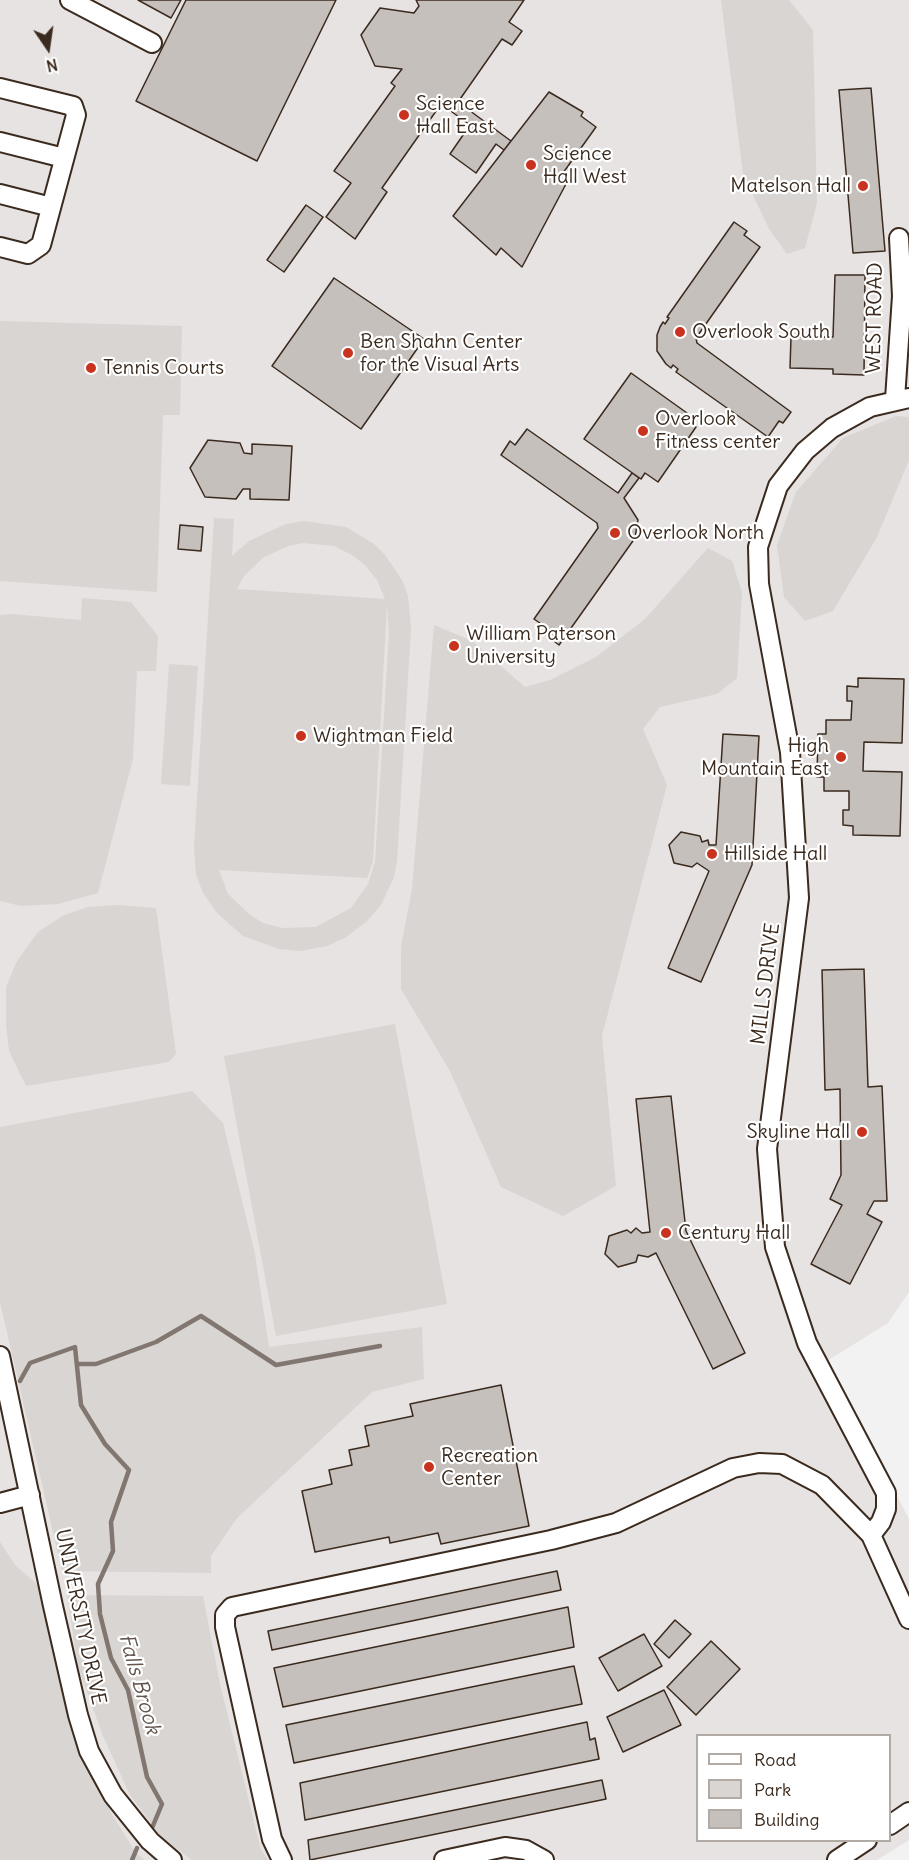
<!DOCTYPE html>
<style>
body{margin:0}
#map{position:relative;width:909px;height:1860px;overflow:hidden;background:#f3f2f2;font-family:Delius,sans-serif}
canvas{display:block}
.legend{position:absolute;left:696px;top:1734px;width:195px;height:108px;box-sizing:border-box;background:#fff;border:2px solid #b1aaa5;margin:0;padding:8px 10px;list-style:none;font-size:18px;color:#3b2a1e}
.legend li{display:flex;align-items:center;gap:12px;height:30px}
.legend b{width:30px;border:2px solid #b1aaa5}
.north{position:absolute;left:18px;top:18px;width:60px;height:60px;-webkit-text-stroke:4px #fff;paint-order:stroke;rotate:167deg;font-size:16px;font-weight:700;line-height:24px;text-align:center;color:#3b2a1e}
.north::after{content:'';display:block;margin:auto;width:21px;height:27px;background:#3b2a1e;clip-path:polygon(50% 0,100% 100%,50% 72%,0 100%)}
</style>
<div id="map">
<canvas width="909" height="1860"></canvas>
<ul class="legend">
<li><b style="height:8px;background:#fff"></b>Road</li>
<li><b style="height:16px;background:#d8d5d2"></b>Park</li>
<li><b style="height:16px;background:#c6c0bd"></b>Building</li>
</ul>
<div class="north">N</div>
</div>
<script>
const c = document.querySelector('canvas').getContext('2d');
c.lineJoin = 'round';
function fill(path, color) {
  c.fillStyle = color;
  c.fill(path, 'evenodd');
}
function poly(rows) {
  const path = new Path2D();
  for (const r of rows) {
    path.moveTo(r[0], r[1]);
    for (let i = 2; i < r.length; i += 2) path.lineTo(r[i], r[i + 1]);
  }
  return path;
}
function trace(path, color, width, dash) {
  c.strokeStyle = color;
  c.lineWidth = width;
  c.lineCap = dash ? 'butt' : 'round';
  c.setLineDash(dash || []);
  c.stroke(path);
}
function label(font, color, halo, rows, align = 'center') {
  c.font = font + ' Delius,sans-serif';
  c.lineWidth = 4.5;
  c.setLineDash([]);
  c.textBaseline = 'middle';
  c.strokeStyle = halo;
  c.fillStyle = color;
  for (const [text, x, y, turn = 0] of rows) {
    c.save();
    c.translate(x, y);
    c.rotate((+turn || 0) * Math.PI / 180);
    c.textAlign = isNaN(turn) ? turn : align;
    if (halo) c.strokeText(text, 0, 0);
    c.fillText(text, 0, 0);
    c.restore();
  }
}
fill(poly([
 [0,0,909,0,909,1292,888,1323,827,1361,909,1519,909,1840,877,1860,0,1860],
 [698,1736,890,1736,890,1840,698,1840]
]), '#e6e3e2');
fill(poly([
 [721,0,789,0,813,30,817,203,805,248,787,254,769,229,743,174],
 [0,321,182,326,180,415,163,415,157,592,0,581],
 [896,416,909,417,909,460,877,537,833,611,805,621,784,597,777,545,796,492,843,438],
 [214,518,234,519,232,556,249,541,286,524,304,521,346,527,374,544,385,555,402,580,408,596,411,628,397,861,394,877,381,905,367,921,345,938,327,946,301,951,279,949,243,936,217,913,203,893,196,875,194,847],
 [303,543,334,546,352,555,365,565,377,580,385,599,237,589,244,576,264,557,288,546],
 [387,604,389,634,375,862,368,884,351,908,316,927,282,928,263,923,250,915,228,894,219,870,367,878,373,861],
 [708,548,732,561,742,592,737,678,717,694,660,707,643,729,667,785,602,1036,616,1186,563,1216,501,1187,450,1071,401,989,401,947,412,889,434,625,472,641,525,687,550,680,596,657,645,619],
 [82,598,131,602,158,636,156,671,137,671,133,759,98,893,58,904,21,906,0,901,0,615,11,614,81,620],
 [169,664,198,666,190,786,161,784],
 [118,905,156,908,176,1054,169,1062,26,1086,9,1051,6,1024,6,987,17,961,38,932,64,915,88,907],
 [395,1024,447,1304,276,1336,224,1056],
 [192,1091,223,1123,255,1254,269,1347,422,1327,424,1379,372,1392,237,1518,211,1556,211,1573,62,1571,0,1302,0,1127],
 [0,1542,15,1565,40,1587,89,1764,111,1813,136,1853,145,1860,0,1860],
 [67,1595,203,1596,220,1684,261,1850,268,1860,192,1860,162,1838,130,1795,103,1736,78,1667]
]), '#d8d5d2');
trace(poly([
 [77,1364,96,1364,156,1342,201,1316,276,1365,380,1346],
 [20,1381,30,1363,75,1347,81,1405,105,1444,129,1470,111,1522,113,1551,98,1584,100,1614,111,1658,128,1690,147,1777,162,1804,152,1828],
 [132,1860,137,1848]
]), '#827770', 4.5);
const building = poly([
 [138,0,181,0,171,18,138,0],
 [186,0,336,0,257,161,136,101,186,0],
 [416,0,524,0,509,22,522,31,512,45,502,39,458,102,511,141,504,150,496,144,476,173,450,154,470,125,441,104,382,188,387,192,355,239,326,217,351,183,334,171,395,86,391,83,402,69,375,66,361,35,380,8,414,13,419,6,416,0],
 [871,88,885,251,853,253,839,90,871,88],
 [549,92,583,112,581,116,596,127,558,180,566,184,522,267,501,248,496,255,453,216,549,92],
 [306,205,323,217,284,272,267,260,306,205],
 [734,222,747,231,744,235,760,247,696,338,697,343,791,412,783,423,779,421,768,437,676,372,678,369,673,365,671,368,666,364,657,351,657,335,660,327,663,322,665,324,669,318,667,317,734,222],
 [835,275,865,275,864,375,833,374,833,369,790,368,791,337,833,337,835,275],
 [334,278,424,339,361,429,272,366,334,278],
 [631,373,687,413,683,418,696,427,658,482,645,473,641,479,584,439,631,373],
 [527,429,618,493,632,473,639,478,624,498,638,520,635,538,559,645,546,635,550,630,534,619,598,528,597,523,501,455,510,441,515,445,527,429],
 [208,440,240,443,244,453,252,454,252,444,292,446,289,500,250,499,250,489,243,489,236,499,205,497,190,468,208,440],
 [180,525,203,527,201,551,178,549,180,525],
 [858,678,904,679,902,743,864,742,863,771,902,772,900,836,853,835,853,826,843,825,843,810,849,810,849,791,824,791,824,777,817,777,818,734,826,734,826,720,851,720,852,701,847,701,847,686,858,687,858,678],
 [723,734,759,736,752,865,701,982,668,968,709,871,697,863,692,867,674,863,669,845,681,832,700,836,702,842,708,840,709,845,716,845,723,734],
 [864,969,868,1087,882,1086,887,1201,874,1201,867,1214,882,1222,850,1284,811,1264,842,1205,830,1199,841,1175,840,1089,825,1090,822,970,864,969],
 [671,1096,686,1231,745,1353,713,1369,656,1253,648,1257,638,1255,636,1262,618,1267,605,1254,609,1236,627,1230,631,1233,636,1228,642,1233,650,1232,636,1099,671,1096],
 [501,1385,529,1526,441,1544,438,1533,390,1543,389,1537,315,1552,302,1491,332,1484,329,1470,352,1465,349,1450,369,1446,365,1426,413,1416,410,1404,501,1385],
 [557,1571,561,1590,272,1650,268,1631,557,1571],
 [568,1607,574,1647,283,1707,274,1668,568,1607],
 [675,1620,691,1634,669,1658,654,1644,675,1620],
 [644,1634,662,1666,618,1691,599,1658,644,1634],
 [711,1641,740,1669,696,1715,667,1687,711,1641],
 [574,1666,582,1704,294,1763,286,1725,574,1666],
 [664,1690,681,1725,623,1752,607,1717,664,1690],
 [587,1722,590,1740,595,1738,599,1759,305,1820,300,1783,587,1722],
 [602,1780,606,1799,310,1860,308,1840,602,1780]
]);
fill(building, '#c6c0bd');
trace(building, '#3b2a1e', 1.5);
const minor = poly([
 [70,0,152,43],
 [0,88,73,106,76,115,41,245,28,254,0,247],
 [0,142,64,158],
 [0,194,51,207],
 [895,399,902,296,899,238],
 [0,1356,53,1606,78,1715,89,1751,113,1795,150,1841,172,1860],
 [0,1503,30,1495],
 [871,1535,881,1522,886,1509,886,1493,807,1343,775,1247,767,1149,799,898,790,752,759,584,758,547,778,486,805,451,832,428,870,407,909,398],
 [890,1825,909,1812],
 [282,1860,272,1839,225,1627,225,1615,232,1607,551,1540,616,1523,733,1468,759,1463,782,1464,822,1485,871,1535,909,1619],
 [444,1860,505,1847,526,1850,544,1860],
 [837,1860,867,1840]
]);
trace(minor, '#3b2a1e', 22);
trace(minor, '#fff', 18);
for (const [x, y, r, color] of [
 [404,115,6,"#c8321e"],
 [531,165,6,"#c8321e"],
 [863,186,6,"#c8321e"],
 [680,332,6,"#c8321e"],
 [348,353,6,"#c8321e"],
 [91,368,6,"#c8321e"],
 [643,431,6,"#c8321e"],
 [615,533,6,"#c8321e"],
 [454,646,6,"#c8321e"],
 [301,736,6,"#c8321e"],
 [841,757,6,"#c8321e"],
 [712,854,6,"#c8321e"],
 [862,1132,6,"#c8321e"],
 [666,1233,6,"#c8321e"],
 [429,1467,6,"#c8321e"]
]) {
  const dot = new Path2D();
  dot.arc(x, y, r, 0, 2 * Math.PI);
  c.fillStyle = color;
  c.fill(dot);
  trace(dot, '#fff', 2);
}
label('20px', '#3b2a1e', '#fff', [
 ["Science",416,104],
 ["Hall East",416,127],
 ["Science",543,154],
 ["Hall West",543,177],
 ["Matelson Hall",851,186,"right"],
 ["Overlook South",692,332],
 ["Ben Shahn Center",360,342],
 ["for the Visual Arts",360,365],
 ["Tennis Courts",103,368],
 ["Overlook",655,419],
 ["Fitness center",655,442],
 ["Overlook North",627,533],
 ["William Paterson",466,634],
 ["University",466,657],
 ["Wightman Field",313,736],
 ["High",829,746,"right"],
 ["Mountain East",829,769,"right"],
 ["Hillside Hall",724,854],
 ["Skyline Hall",850,1132,"right"],
 ["Century Hall",678,1233],
 ["Recreation",441,1456],
 ["Center",441,1479]
], 'left');
label('20px', '#3b2a1e', '#fff', [
 ["WEST ROAD",875,318,-89],
 ["MILLS DRIVE",766,984,-83],
 ["UNIVERSITY DRIVE",80,1617,78]
]);
label('italic 21px', '#65574e', '#fff', [
 ["Falls Brook",139,1684,74]
]);
</script>
